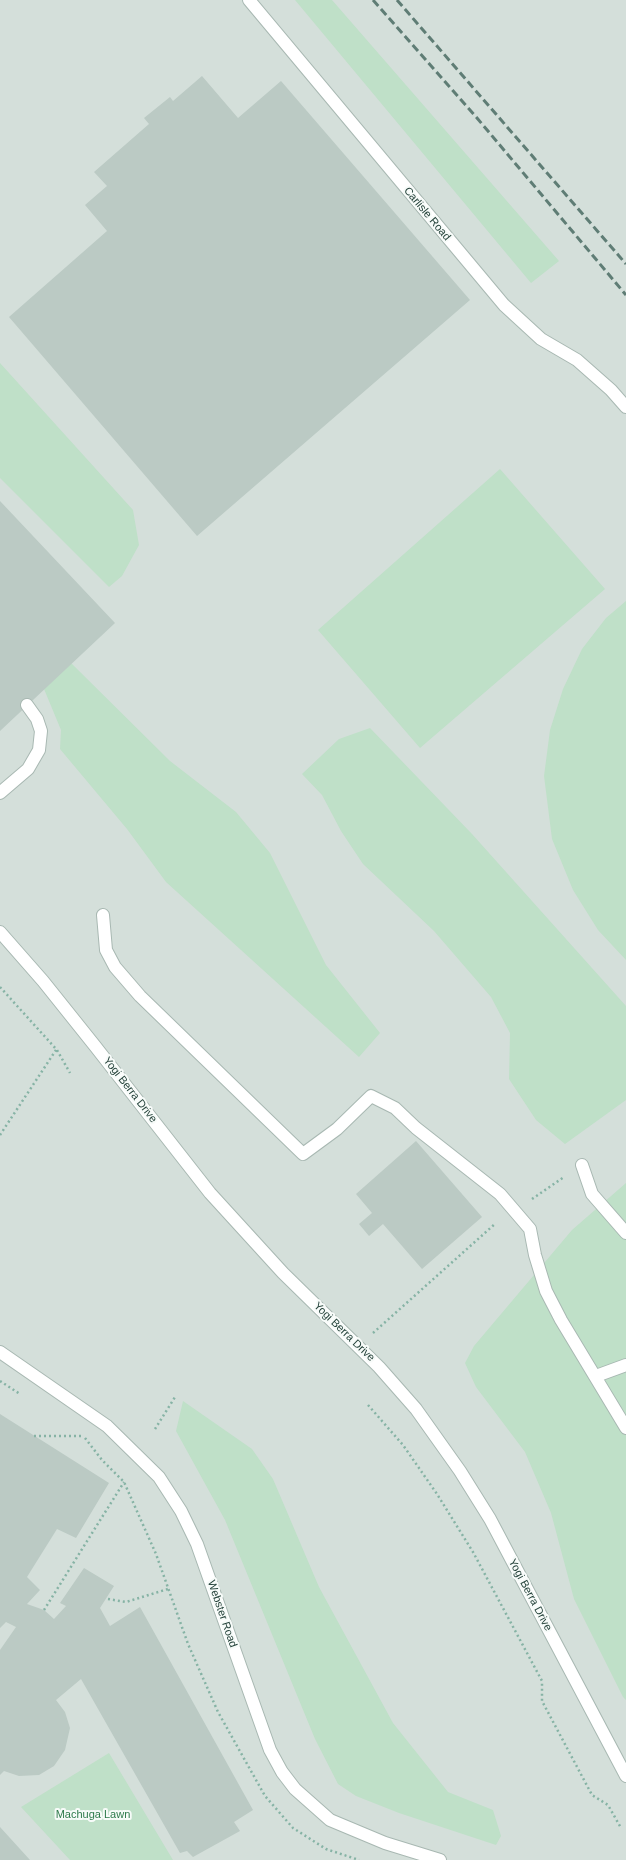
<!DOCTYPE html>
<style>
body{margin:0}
canvas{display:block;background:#e6efeb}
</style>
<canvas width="626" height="1860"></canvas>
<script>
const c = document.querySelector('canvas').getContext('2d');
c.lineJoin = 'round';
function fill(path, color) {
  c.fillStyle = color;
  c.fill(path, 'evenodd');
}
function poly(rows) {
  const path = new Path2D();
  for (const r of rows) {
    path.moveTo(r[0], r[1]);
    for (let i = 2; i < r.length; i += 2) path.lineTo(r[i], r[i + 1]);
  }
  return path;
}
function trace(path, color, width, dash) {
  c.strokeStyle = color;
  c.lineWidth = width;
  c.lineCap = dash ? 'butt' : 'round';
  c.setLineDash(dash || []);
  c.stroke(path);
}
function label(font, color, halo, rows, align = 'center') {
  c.font = font + ' Helvetica,sans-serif';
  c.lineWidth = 4;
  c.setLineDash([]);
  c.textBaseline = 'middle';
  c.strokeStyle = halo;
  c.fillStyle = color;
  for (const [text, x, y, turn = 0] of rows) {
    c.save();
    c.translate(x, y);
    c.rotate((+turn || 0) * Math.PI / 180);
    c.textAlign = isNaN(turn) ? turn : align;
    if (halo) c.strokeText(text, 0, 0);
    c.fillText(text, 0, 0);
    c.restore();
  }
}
fill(poly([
 [0,0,626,0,626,1860,0,1860]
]), '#d4dfda');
fill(poly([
 [295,0,332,0,559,261,531,283],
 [0,363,133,510,139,545,122,576,109,587,0,478],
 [500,469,605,589,420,748,318,630],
 [626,601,626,960,598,930,573,890,552,839,544,776,550,730,563,689,582,649,606,618],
 [71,663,170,761,236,812,270,853,326,965,380,1033,359,1057,166,882,127,829,60,749,61,730,44,689],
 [370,728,472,834,626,1006,626,1100,565,1144,536,1120,509,1079,510,1033,491,997,434,931,363,864,341,831,322,795,302,774,339,739],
 [626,1183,626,1700,623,1697,574,1599,551,1513,525,1452,476,1387,465,1363,474,1346,572,1230],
 [183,1401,252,1449,273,1479,319,1587,393,1723,448,1792,493,1810,501,1836,496,1845,399,1813,356,1796,338,1784,315,1739,225,1520,176,1431],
 [109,1753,173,1860,70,1860,21,1807]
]), '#bfe0c8');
fill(poly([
 [202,76,238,118,281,81,470,300,197,536,9,317,107,231,85,205,107,186,94,172,149,124,144,118,170,97,173,101],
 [0,501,115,623,0,731],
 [416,1141,482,1217,422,1269,383,1224,369,1236,359,1224,372,1213,356,1194],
 [0,1414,109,1483,76,1538,57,1529,27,1577,40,1590,27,1604,44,1610,54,1619,66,1606,60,1603,84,1568,114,1586,100,1608,110,1626,140,1607,253,1810,234,1822,240,1831,193,1857,187,1851,180,1853,81,1679,56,1700,65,1712,70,1728,65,1750,54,1766,39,1775,19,1776,4,1771,0,1775,0,1650,16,1627,6,1622,0,1628],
 [0,1827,30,1860,0,1860]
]), '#bbcac4');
const service = poly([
 [249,0,504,305,541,339,577,360,611,390,626,407],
 [0,793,28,769,39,750,41,731,37,719,27,705],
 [103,915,106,950,115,967,140,996,303,1154,337,1129,371,1096,395,1108,416,1128,500,1194,530,1229,535,1255,546,1291,561,1320,626,1428],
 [582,1165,592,1194,626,1233],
 [596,1376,626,1365]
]);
const minor = poly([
 [0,932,43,981,95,1046,210,1193,283,1273,379,1367,416,1409,460,1471,490,1519,626,1776],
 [0,1352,107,1426,159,1477,181,1511,197,1544,270,1750,282,1772,295,1789,330,1820,385,1843,440,1860]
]);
trace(service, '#a8b8b2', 14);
trace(minor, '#a8b8b2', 14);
trace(poly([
 [0,987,57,1050,70,1073],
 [0,1135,56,1050],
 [532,1199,564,1177],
 [373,1333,496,1223],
 [0,1381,20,1394],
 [368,1405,403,1445,437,1494,473,1552,542,1681,542,1701,592,1795,608,1805,621,1828],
 [155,1429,175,1397],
 [34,1436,83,1436],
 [85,1438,102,1460,124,1482,156,1554,188,1644,218,1712,265,1796,293,1828,326,1849,359,1860],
 [108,1599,126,1602,168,1589],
 [44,1610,124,1482]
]), '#86b3a5', 2.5, [2, 3]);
trace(service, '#fff', 12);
trace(minor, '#fff', 12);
trace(poly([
 [373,0,477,118,626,295],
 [397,0,626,264]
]), '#5f7d75', 3, [8, 4]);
label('11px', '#24423a', '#f7fbf9', [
 ["Carlisle Road",427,214,50],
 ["Yogi Berra Drive",130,1090,52],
 ["Yogi Berra Drive",344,1332,44],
 ["Yogi Berra Drive",530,1595,62],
 ["Webster Road",222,1614,71]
]);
label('11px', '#2d7a4b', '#f7fbf9', [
 ["Machuga Lawn",93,1815]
]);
</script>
